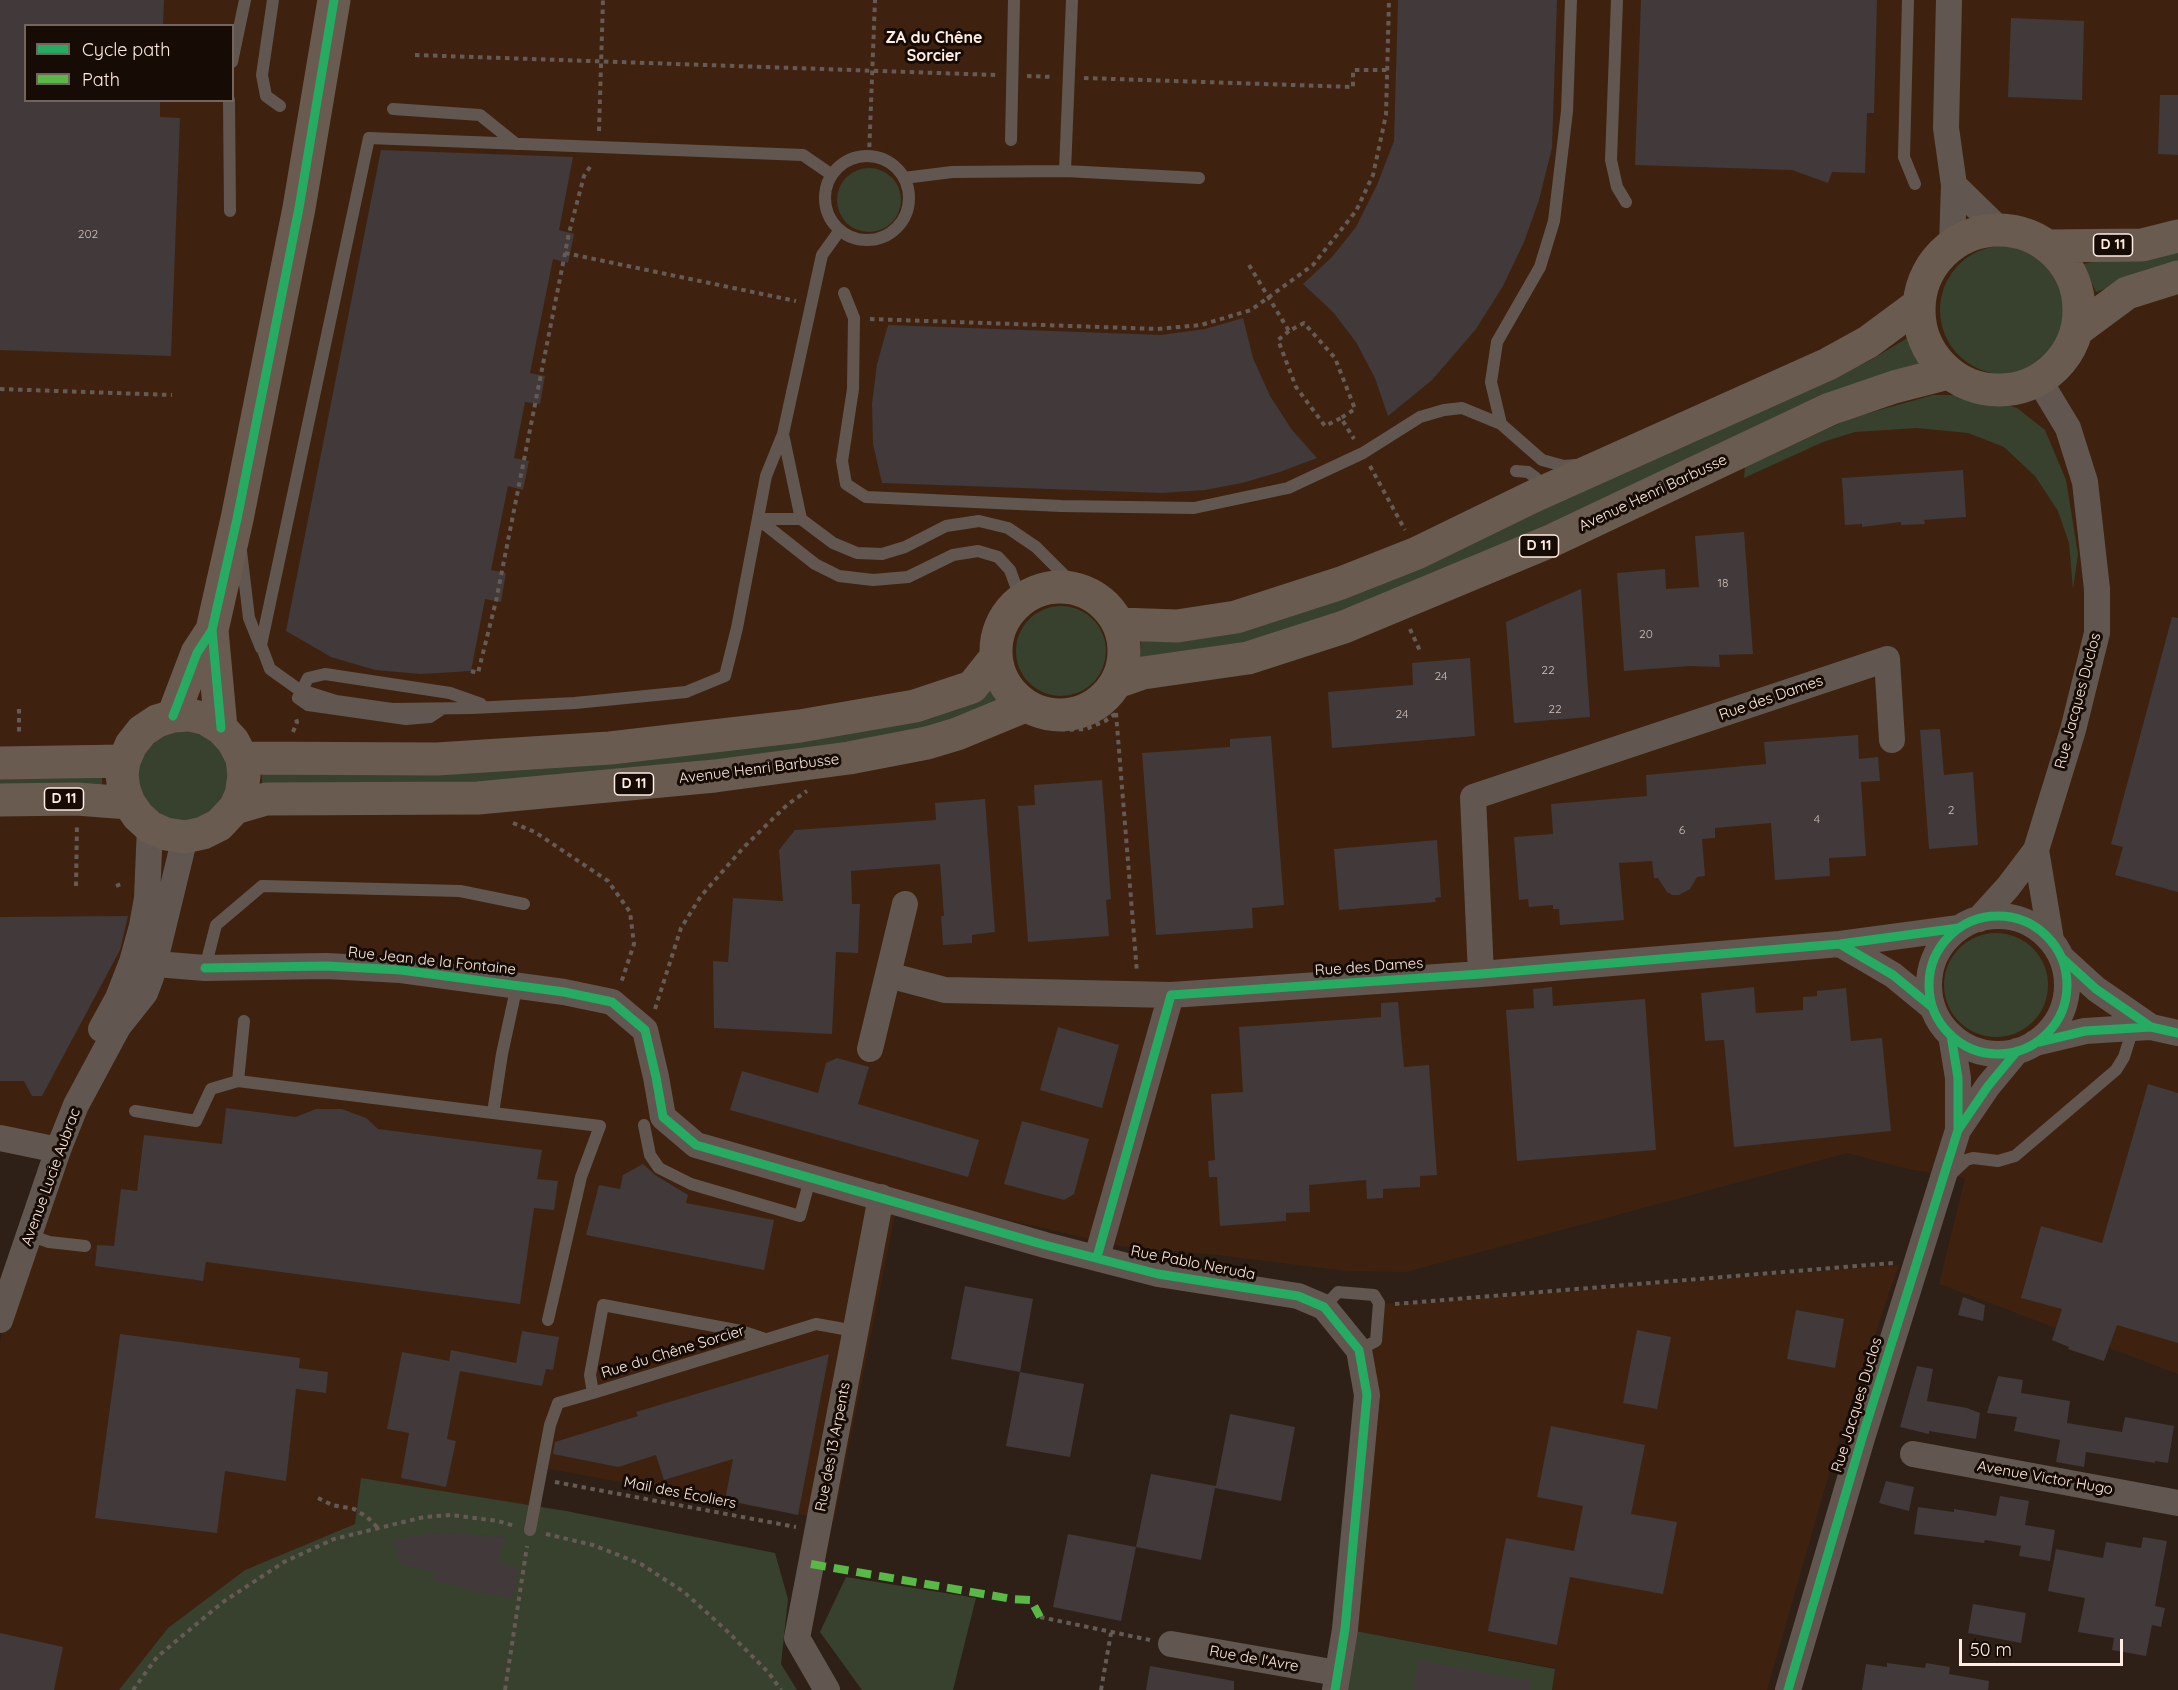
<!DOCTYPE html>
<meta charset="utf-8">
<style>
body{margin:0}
#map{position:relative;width:2178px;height:1690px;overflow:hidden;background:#2e2017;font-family:Quicksand,sans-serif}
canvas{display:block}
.legend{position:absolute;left:24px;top:24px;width:210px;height:78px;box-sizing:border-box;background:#160b05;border:2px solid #73655e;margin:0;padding:8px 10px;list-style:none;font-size:18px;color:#ffede3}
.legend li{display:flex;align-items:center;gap:12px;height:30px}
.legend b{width:30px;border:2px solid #73655e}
.scale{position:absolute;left:1959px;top:1639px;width:164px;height:27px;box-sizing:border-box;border:3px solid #ffede3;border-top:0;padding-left:8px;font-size:18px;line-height:21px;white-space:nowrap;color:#ffede3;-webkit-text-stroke:4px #160b05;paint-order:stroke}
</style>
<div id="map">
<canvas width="2178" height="1690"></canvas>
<ul class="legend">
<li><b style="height:8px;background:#26ab63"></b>Cycle path</li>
<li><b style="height:8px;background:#58b947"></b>Path</li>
</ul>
<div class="scale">50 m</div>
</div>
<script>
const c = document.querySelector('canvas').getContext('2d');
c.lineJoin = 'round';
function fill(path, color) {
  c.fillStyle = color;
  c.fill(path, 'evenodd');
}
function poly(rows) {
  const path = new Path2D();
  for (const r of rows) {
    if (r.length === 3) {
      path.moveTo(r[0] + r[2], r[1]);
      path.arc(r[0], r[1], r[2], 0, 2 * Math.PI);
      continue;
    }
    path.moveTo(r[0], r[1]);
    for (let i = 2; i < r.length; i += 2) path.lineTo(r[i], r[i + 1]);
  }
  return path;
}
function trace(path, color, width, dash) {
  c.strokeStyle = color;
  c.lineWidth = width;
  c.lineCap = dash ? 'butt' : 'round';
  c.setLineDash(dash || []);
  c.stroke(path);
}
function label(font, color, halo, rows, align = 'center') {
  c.font = font + ' Quicksand,sans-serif';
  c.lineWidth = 6;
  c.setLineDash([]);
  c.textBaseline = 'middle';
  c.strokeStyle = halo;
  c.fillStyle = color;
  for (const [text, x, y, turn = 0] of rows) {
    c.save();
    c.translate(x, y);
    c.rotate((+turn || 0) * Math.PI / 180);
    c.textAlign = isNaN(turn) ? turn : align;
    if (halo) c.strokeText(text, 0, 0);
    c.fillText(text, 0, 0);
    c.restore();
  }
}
fill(poly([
 [0,0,2178,0,2178,1374,1939,1284,1965,1178,1913,1170,1847,1153,1406,1272,1346,1271,1218,1255,1120,1246,899,1194,834,1521,544,1468,535,1506,355,1524,245,1570,168,1628,119,1690,0,1690,0,1343,5,1321,61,1153,0,1140],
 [26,26,232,26,232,100,26,100],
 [1899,1265,1841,1432,1767,1690,1552,1690,1555,1668,1345,1629,1359,1350,1376,1341,1379,1303,1406,1304]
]), '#3e220f');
fill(poly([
 [869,200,32],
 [2004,310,64],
 [2178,247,2178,263,2096,292,2083,264],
 [1914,334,1930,367,1496,549,1356,608,1227,651,1140,659,1141,637,1388,579,1869,361],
 [1933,395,1976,395,2017,408,2045,430,2066,480,2078,554,2073,589,2069,543,2058,511,2035,476,2004,447,1968,433,1917,428,1855,432,1823,442,1744,478,1745,467,1851,418],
 [1061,651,45],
 [995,681,1009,701,915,735,771,758,464,787,263,791,261,771,494,767],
 [176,732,190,732,204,736,216,745,225,757,229,771,224,799,202,820,171,822,145,804,137,774,141,759,150,746,162,736],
 [102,773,102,789,0,789,0,774],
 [1996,985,52],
 [361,1478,566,1511,775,1553,788,1599,781,1664,797,1690,119,1690,168,1628,245,1570,355,1524],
 [846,1577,976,1598,953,1690,862,1690,820,1632],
 [1345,1629,1555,1669,1552,1690,1335,1690]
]), '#37412e');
fill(poly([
 [0,0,164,0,163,26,26,26,26,100,160,100,160,117,180,118,171,356,0,350],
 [1398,0,1557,0,1552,148,1539,200,1524,242,1503,286,1476,329,1432,380,1388,416,1375,378,1356,342,1333,312,1303,284,1332,257,1356,227,1377,185,1394,141],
 [1641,0,1877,0,1874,113,1867,113,1865,173,1832,172,1828,183,1792,170,1635,165],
 [2011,18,2084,21,2082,100,2008,97],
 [2160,95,2178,95,2178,155,2158,154],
 [381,150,573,157,559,230,574,234,568,263,553,259,530,373,545,376,540,404,525,402,514,458,529,461,523,490,508,486,491,570,506,573,501,602,485,599,471,671,421,674,375,670,331,657,286,631],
 [1243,318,1253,358,1270,396,1292,430,1317,458,1280,472,1242,483,1205,490,1162,493,882,483,873,444,872,404,877,364,888,325,1161,335,1205,329],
 [1963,470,1966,517,1924,520,1925,524,1901,525,1901,522,1862,527,1862,524,1845,525,1842,478],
 [1744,532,1753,654,1719,655,1720,667,1690,666,1624,671,1617,573,1665,569,1666,589,1699,587,1695,536],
 [1581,589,1590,717,1514,723,1506,622],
 [2172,617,2178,618,2178,892,2115,875,2123,847,2111,844],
 [1470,658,1475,736,1332,748,1328,692,1413,685,1412,663],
 [1940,729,1944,775,1973,772,1978,845,1929,849,1920,730],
 [1858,735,1859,759,1878,757,1880,781,1861,782,1866,856,1829,858,1830,876,1775,880,1771,823,1715,828,1715,838,1702,839,1705,876,1697,877,1690,889,1679,895,1672,895,1667,892,1658,878,1654,878,1652,861,1619,863,1624,920,1560,925,1559,909,1553,909,1553,905,1529,907,1528,899,1519,900,1514,837,1553,834,1551,804,1647,796,1646,775,1766,764,1764,742],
 [1271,736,1284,905,1252,908,1253,928,1156,935,1142,753,1230,747,1230,739],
 [1102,780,1111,899,1106,900,1109,936,1028,942,1018,806,1035,805,1034,785],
 [985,799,995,932,972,935,972,943,943,945,941,916,944,916,940,864,851,871,852,904,860,904,858,953,836,952,832,1034,714,1028,713,961,728,962,733,898,783,901,779,850,795,830,936,820,935,803],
 [1437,840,1441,897,1435,898,1436,902,1339,910,1334,849],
 [128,916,120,950,42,1096,32,1096,24,1081,0,1081,0,917],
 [1552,987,1553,1006,1645,999,1656,1150,1517,1161,1506,1010,1534,1008,1533,989],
 [1754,987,1756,1013,1803,1010,1803,997,1817,996,1817,991,1846,988,1851,1041,1882,1038,1891,1131,1734,1147,1724,1040,1705,1041,1701,993],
 [1398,1002,1404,1067,1429,1065,1437,1175,1420,1176,1420,1187,1383,1189,1383,1198,1367,1199,1366,1180,1309,1185,1310,1212,1286,1213,1286,1221,1220,1226,1217,1177,1209,1177,1208,1161,1215,1160,1211,1094,1243,1092,1239,1027,1381,1017,1381,1003],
 [1058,1027,1119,1045,1102,1108,1040,1090],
 [837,1058,869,1067,858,1104,979,1140,968,1177,730,1110,742,1071,818,1093,826,1063],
 [2148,1084,2178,1093,2178,1343,2117,1325,2104,1361,2068,1349,2069,1347,2052,1340,2062,1309,2021,1298,2041,1226,2102,1243],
 [226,1108,296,1117,316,1109,342,1109,366,1118,378,1129,542,1150,537,1179,558,1181,554,1210,534,1208,520,1304,206,1262,203,1281,95,1266,97,1245,114,1246,121,1189,137,1191,144,1135,222,1144],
 [1022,1121,1089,1139,1074,1194,1064,1200,1004,1184],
 [643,1164,655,1175,688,1195,686,1203,774,1220,764,1270,586,1235,599,1185,620,1189,623,1175],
 [965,1286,1033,1299,1020,1372,951,1359],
 [1963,1297,1985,1305,1983,1321,1958,1315],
 [1796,1310,1844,1319,1835,1368,1787,1359],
 [1637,1330,1671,1337,1657,1409,1623,1403],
 [522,1331,559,1337,553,1370,546,1369,542,1386,460,1371,447,1439,456,1441,446,1487,401,1478,409,1433,387,1429,402,1352,449,1361,451,1350,516,1363],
 [120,1334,300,1358,299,1368,328,1372,326,1393,296,1389,286,1481,225,1471,217,1533,95,1518],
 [829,1354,798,1515,725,1500,733,1459,664,1480,656,1455,618,1467,553,1454,555,1442,638,1416,636,1412],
 [1917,1366,1933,1369,1927,1401,1967,1408,1980,1413,1976,1439,1929,1431,1929,1434,1900,1427],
 [1020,1372,1084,1384,1070,1457,1006,1446],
 [1998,1376,2023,1380,2021,1393,2070,1401,2067,1423,2122,1432,2125,1417,2174,1426,2168,1463,2155,1461,2155,1463,2086,1452,2084,1467,2056,1462,2060,1440,2014,1431,2017,1417,1987,1413],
 [1230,1414,1295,1427,1281,1501,1215,1488,1201,1560,1136,1547,1151,1474,1216,1486],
 [1551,1426,1645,1445,1631,1514,1677,1522,1663,1594,1570,1577,1557,1645,1488,1631,1506,1538,1574,1551,1583,1506,1537,1497],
 [1886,1481,1914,1487,1909,1511,1879,1503],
 [2000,1496,2029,1501,2025,1525,2055,1530,2050,1561,2019,1556,2021,1546,1985,1540,1984,1543,1914,1534,1918,1507,1954,1512,1954,1509,1996,1516],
 [454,1533,507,1537,498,1560,519,1569,512,1599,433,1581,435,1572,400,1564,394,1539,425,1534],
 [1068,1534,1136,1547,1121,1621,1053,1607],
 [2143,1537,2167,1541,2155,1606,2165,1608,2161,1627,2152,1625,2146,1656,2112,1650,2114,1638,2078,1632,2085,1598,2048,1591,2056,1549,2103,1558,2106,1542,2141,1548],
 [1973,1604,2026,1613,2021,1643,1968,1633],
 [0,1633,63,1647,54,1690,0,1690],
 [1419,1660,1530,1681,1530,1690,1413,1690],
 [1887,1663,1925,1668,1926,1663,1950,1667,1949,1674,1989,1681,1988,1690,1862,1690,1866,1664,1887,1667],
 [1150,1666,1234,1681,1234,1690,1146,1690]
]), '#41393a');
trace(poly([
 [415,55,996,75],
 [1027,76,1053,77],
 [1084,78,1353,87,1353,70,1387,70],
 [599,131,603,0],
 [869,156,875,0],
 [565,253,796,301],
 [1249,265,1289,331,1304,323,1335,358,1355,409,1341,418,1354,439],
 [870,319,1157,329,1201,325,1251,310,1313,265,1356,211,1373,175,1386,115,1389,0],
 [1289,331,1278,340,1296,387,1325,426,1341,418],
 [0,389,172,395],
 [1370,466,1405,530],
 [1410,629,1420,651],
 [471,671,478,673,496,601,569,233,584,176,592,164],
 [19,709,19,736],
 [1116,713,1137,973],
 [1043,726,1066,730,1086,729,1105,721,1118,712],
 [293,732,297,722,295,716],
 [513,823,535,832,608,881,630,912,634,944,621,983],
 [76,886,77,824],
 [116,886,124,883],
 [655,1009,681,928,701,896,743,848,788,804,807,791],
 [1395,1304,1893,1263],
 [555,1482,796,1527],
 [318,1498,332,1505,354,1509,367,1517,377,1527],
 [546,1534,593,1545,641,1564,684,1592,726,1630,768,1672,781,1690],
 [1040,1617,1150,1640],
 [133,1690,157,1657,223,1602,284,1562,334,1539,424,1517,451,1515,498,1521,515,1526],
 [505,1690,527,1546],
 [1101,1690,1111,1633]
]), '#655b54', 4, [4.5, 4.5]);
trace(poly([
 [273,0,262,75,266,96,280,106],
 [1571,0,1567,111,1554,221,1540,267,1497,342,1491,382,1501,424,1542,460,1564,466,1576,465],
 [1617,0,1611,160,1617,187,1626,202],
 [1908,0,1904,157,1915,184],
 [232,62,245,0],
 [229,100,230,211],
 [393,109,480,115,516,144],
 [1011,140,1014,0],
 [867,198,42],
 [1065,171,1072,0],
 [832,175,803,155,369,138,261,645,270,669,298,689,336,701,392,709,472,708,575,703,686,692,725,676,737,628,766,476,783,434,822,255,840,230],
 [904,178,952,172,1065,171,1199,178],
 [844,293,854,318,853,389,842,461,846,484,866,497,1061,506,1194,508,1288,488,1363,453,1420,417,1444,410,1462,408,1501,424],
 [783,434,801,519],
 [1516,471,1528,472,1536,478,1537,490],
 [758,519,801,519,833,543,857,553,882,554,905,547,946,526,979,521,1008,528,1036,547,1064,575,1087,593],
 [758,519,815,564,839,576,873,580,908,577,953,555,978,551,998,557,1010,570,1021,600],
 [241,551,249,618,261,648],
 [442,709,430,717,406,719,308,705,298,698,308,678,325,674,450,693,481,704],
 [205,968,216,925,262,886,460,891,524,904],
 [238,1081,244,1021],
 [135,1111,196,1121,211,1089,238,1081,493,1113,502,1054,517,985],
 [493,1113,600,1126,581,1177,548,1320],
 [644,1125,650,1155,659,1168,691,1184,800,1216,810,1179],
 [1950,1175,1966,1160,1973,1158,1998,1161,2015,1156,2116,1070,2124,1057,2133,1028],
 [29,1235,49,1242,85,1246],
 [1324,1307,1338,1292,1374,1295,1379,1303,1376,1341,1359,1350],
 [765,1339,741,1331,603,1305,590,1375,593,1393,816,1324,855,1331],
 [530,1530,550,1425,558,1403,593,1393]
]), '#625750', 12);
trace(poly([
 [1949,0,1946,128,1954,185,1952,245],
 [1954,185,1999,229],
 [2036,850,2051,940],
 [1998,985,69],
 [1979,919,2008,887,2036,850,2073,730,2097,633,2097,589,2085,482,2068,428,2039,380],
 [1840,944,1893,975,1932,1007],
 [2062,958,2096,989,2151,1027],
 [132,962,205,968,326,966,401,970,564,992,612,1002,645,1030,656,1077,663,1117,696,1145,1045,1245,1158,1274,1298,1296,1324,1307,1359,1350,1367,1395,1345,1629,1335,1690],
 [1481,974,1473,797,1887,659,1892,740],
 [888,975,945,990,1171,995,1481,974,1840,944,1959,928],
 [101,1029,118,998,132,962,142,926,147,898,150,827],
 [1951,1035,1958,1078,1958,1130],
 [2035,1043,2085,1031,2133,1028,2151,1027,2178,1033],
 [870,1049,905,904],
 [0,1138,58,1150],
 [1097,1257,1171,995],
 [0,1320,58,1150,76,1105,118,1027,145,993,151,977,185,837],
 [1913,1454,2178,1503],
 [1171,1644,1337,1673],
 [827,1690,797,1638,881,1197],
 [1788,1690,1862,1438,1958,1130,1988,1086,2017,1051]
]), '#625750', 26);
trace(poly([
 [1999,310,80],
 [2048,246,2142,245,2178,236],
 [2077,330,2127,293,2178,277],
 [1060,651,64],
 [1118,624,1177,626,1236,617,1341,583,1417,553,1534,496,1828,364,1868,342,1918,305],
 [1117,682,1143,673,1248,658,1344,627,1553,540,1830,409,1894,387,1948,373],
 [173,716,197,653,212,630],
 [221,728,206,719,190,715,173,716,157,721,142,731,131,745,124,761,122,775,124,789,129,803,138,816,150,827,166,834,185,837,203,833,219,825,235,808,241,795,244,776,242,758,233,741,221,728,212,630,237,519,299,208,334,0],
 [242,758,437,759,610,748,800,726,915,706,972,687,996,657],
 [0,763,124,761],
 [0,800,77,799,129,803],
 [235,808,266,799,478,798,715,776,849,758,927,743,957,734,1025,706]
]), '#6a5b51', 33);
trace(poly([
 [811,1564,1012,1599,1031,1600,1040,1617]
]), '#58b947', 8, [15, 8]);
trace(poly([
 [173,716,197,653,212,630],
 [221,728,212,630,237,519,299,208,334,0],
 [1998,985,69],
 [1840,944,1893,975,1932,1007],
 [2062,958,2096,989,2151,1027],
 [205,968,326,966,401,970,564,992,612,1002,645,1030,656,1077,663,1117,696,1145,1045,1245,1158,1274,1298,1296,1324,1307,1359,1350,1367,1395,1345,1629,1335,1690],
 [1951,1035,1958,1078,1958,1130],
 [2039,1042,2085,1031,2151,1027,2178,1033],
 [1097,1257,1171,995,1481,974,1840,944,1959,928],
 [1788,1690,1862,1438,1958,1130,1988,1086,2017,1051]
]), '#26ab63', 9);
label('12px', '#d0c0b9', null, [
 ["202",88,234],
 ["18",1723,583],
 ["20",1646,634],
 ["22",1548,670],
 ["24",1441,676],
 ["22",1555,709],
 ["24",1402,714],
 ["2",1951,810],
 ["4",1817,819],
 ["6",1682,830]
]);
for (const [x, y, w] of [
 [2113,245,39],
 [1539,546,39],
 [634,784,39],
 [64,799,39]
]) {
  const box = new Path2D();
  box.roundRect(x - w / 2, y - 11, w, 22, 4.5);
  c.fillStyle = '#160b05';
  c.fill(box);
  trace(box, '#ffede3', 1.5);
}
label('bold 14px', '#ffede3', null, [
 ["D 11",2113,245],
 ["D 11",1539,546],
 ["D 11",634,784],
 ["D 11",64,799]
]);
label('15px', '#ffede3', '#160b05', [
 ["Avenue Henri Barbusse",1653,493,-25],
 ["Rue des Dames",1771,698,-19],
 ["Rue Jacques Duclos",2078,701,-75],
 ["Avenue Henri Barbusse",759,769,-7],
 ["Rue Jean de la Fontaine",432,961,6],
 ["Rue des Dames",1369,967,-4],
 ["Avenue Lucie Aubrac",51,1177,-70],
 ["Rue Pablo Neruda",1193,1263,11],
 ["Rue du Chêne Sorcier",673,1352,-17],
 ["Rue Jacques Duclos",1857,1405,-73],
 ["Rue des 13 Arpents",833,1447,-79],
 ["Avenue Victor Hugo",2045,1478,10],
 ["Mail des Écoliers",680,1493,11],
 ["Rue de l'Avre",1254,1659,10]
]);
label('bold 16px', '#ffede3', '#160b05', [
 ["ZA du Chêne",934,38],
 ["Sorcier",934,56]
]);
</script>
